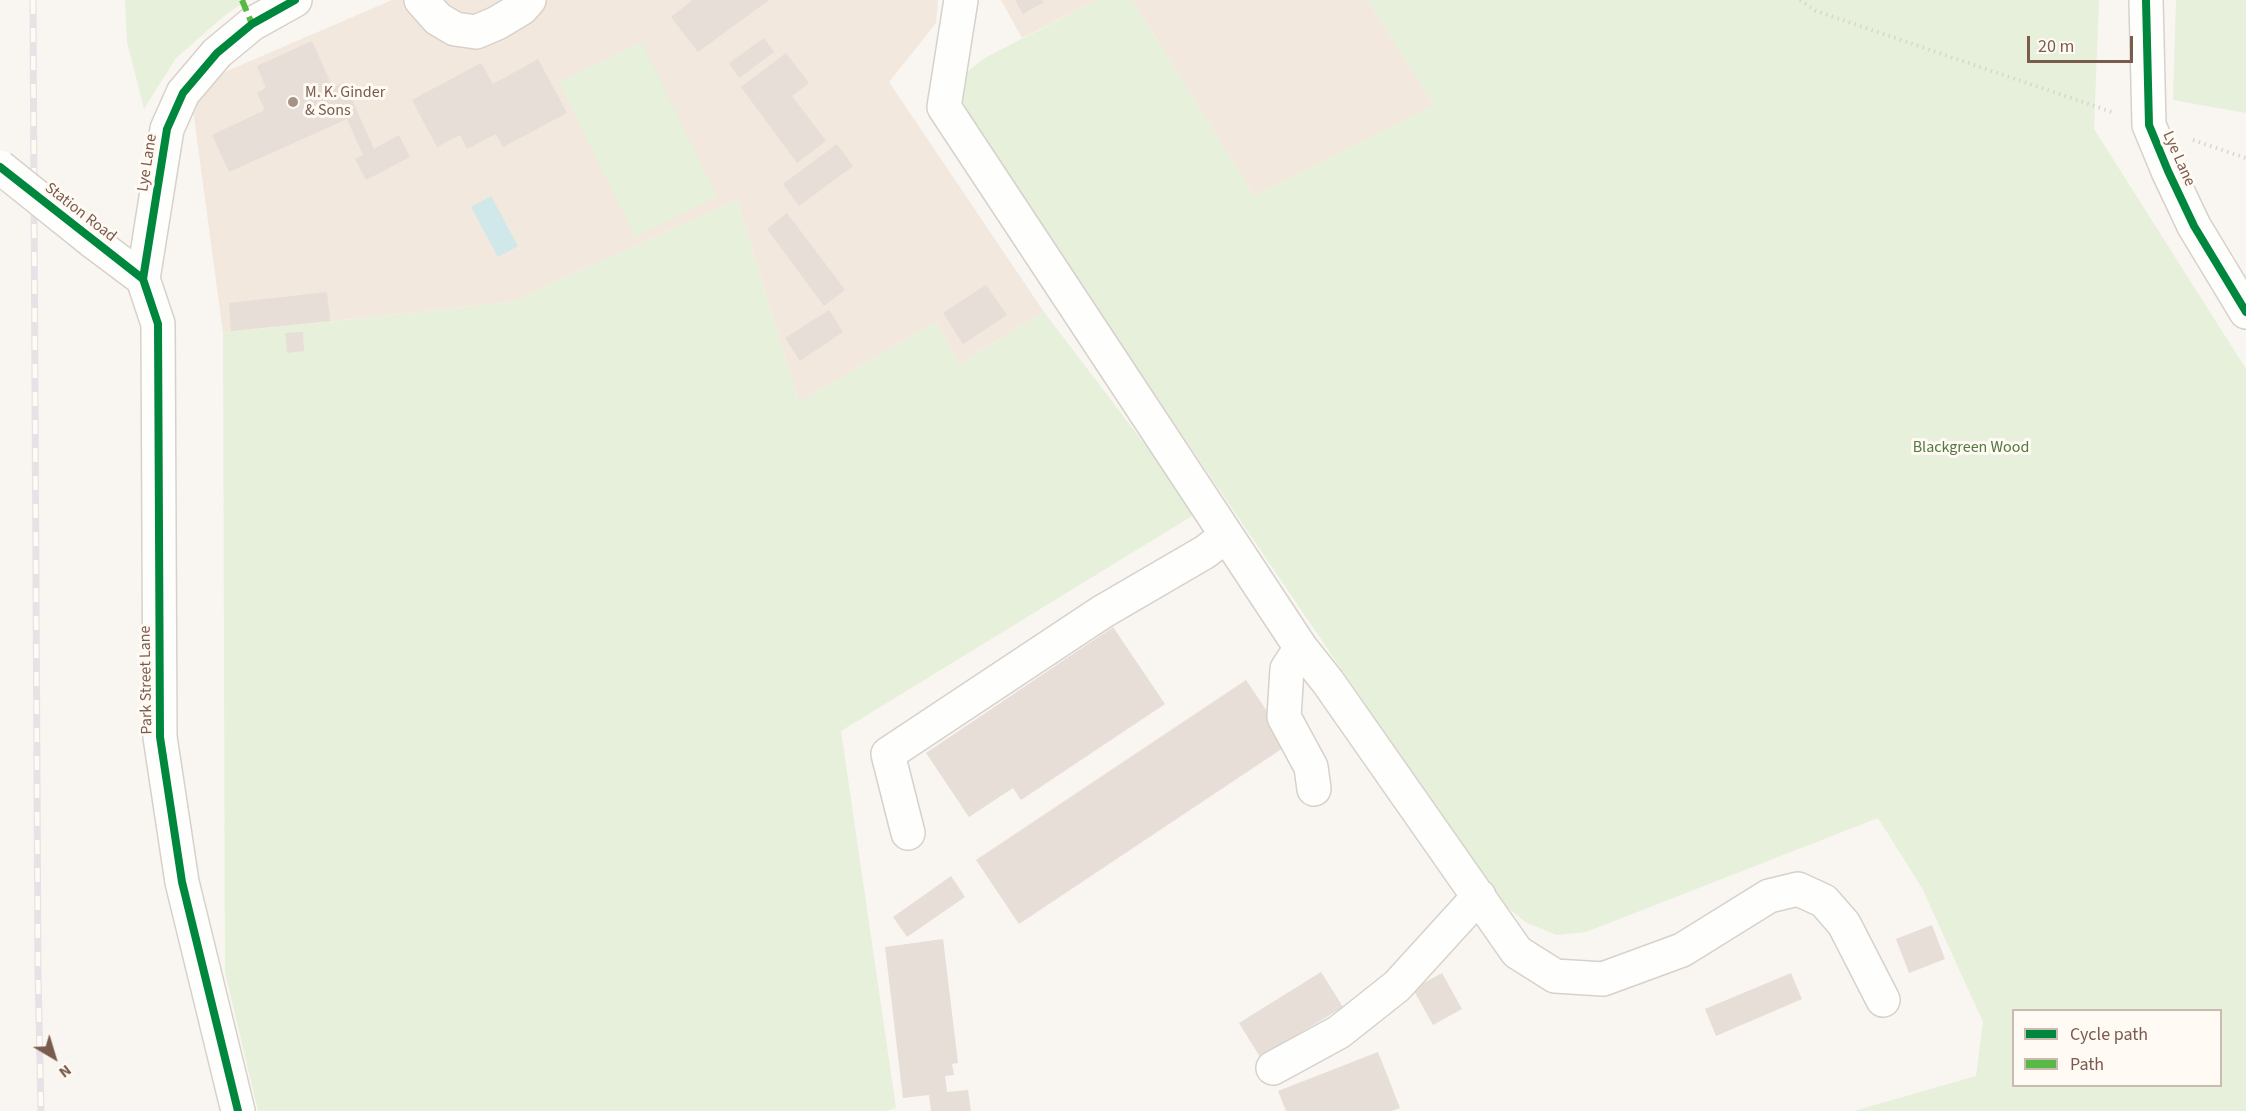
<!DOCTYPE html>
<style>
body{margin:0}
#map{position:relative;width:2246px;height:1111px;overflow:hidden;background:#f9f5f0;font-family:"Source Sans 3",sans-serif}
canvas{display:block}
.legend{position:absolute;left:2012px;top:1009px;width:210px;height:78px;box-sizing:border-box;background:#fffaf3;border:2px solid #cabbb1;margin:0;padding:8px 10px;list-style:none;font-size:18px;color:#7a5c4d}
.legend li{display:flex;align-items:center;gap:12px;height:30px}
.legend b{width:30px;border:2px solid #cabbb1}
.north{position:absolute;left:24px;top:1027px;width:60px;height:60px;-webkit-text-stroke:4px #fffaf3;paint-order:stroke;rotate:142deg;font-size:16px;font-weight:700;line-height:24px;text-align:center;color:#7a5c4d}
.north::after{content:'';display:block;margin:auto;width:21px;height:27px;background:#7a5c4d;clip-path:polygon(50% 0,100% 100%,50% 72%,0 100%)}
.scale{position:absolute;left:2027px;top:36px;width:106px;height:27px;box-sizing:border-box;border:3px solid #7a5c4d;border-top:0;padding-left:8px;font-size:18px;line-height:21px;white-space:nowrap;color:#7a5c4d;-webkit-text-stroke:4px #fffaf3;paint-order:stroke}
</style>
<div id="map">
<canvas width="2246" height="1111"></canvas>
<ul class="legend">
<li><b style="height:8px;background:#00873e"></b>Cycle path</li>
<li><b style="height:8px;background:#58b947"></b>Path</li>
</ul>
<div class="north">N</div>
<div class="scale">20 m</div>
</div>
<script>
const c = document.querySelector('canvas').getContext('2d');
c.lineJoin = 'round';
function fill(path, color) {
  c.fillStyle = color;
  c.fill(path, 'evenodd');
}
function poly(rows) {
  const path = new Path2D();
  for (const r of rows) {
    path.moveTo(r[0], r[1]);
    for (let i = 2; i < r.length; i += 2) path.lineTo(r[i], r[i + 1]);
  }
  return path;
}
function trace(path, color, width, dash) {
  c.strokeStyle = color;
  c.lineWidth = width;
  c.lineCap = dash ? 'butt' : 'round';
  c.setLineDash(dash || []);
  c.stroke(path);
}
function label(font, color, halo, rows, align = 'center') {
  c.font = font + ' "Source Sans 3",sans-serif';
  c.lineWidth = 6;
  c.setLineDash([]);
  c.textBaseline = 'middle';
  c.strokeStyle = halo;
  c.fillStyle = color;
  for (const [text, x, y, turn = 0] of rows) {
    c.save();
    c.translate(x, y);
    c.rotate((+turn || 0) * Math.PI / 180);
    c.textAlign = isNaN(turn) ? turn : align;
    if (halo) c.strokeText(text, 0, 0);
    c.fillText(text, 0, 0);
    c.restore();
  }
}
fill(poly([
 [392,0,938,0,936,23,889,82,1044,312,959,364,936,322,799,402,737,200,511,302,223,333,192,102,211,78],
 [1001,0,1097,0,1022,38],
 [1132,0,1368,0,1434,105,1254,196]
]), '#f2e8de');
fill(poly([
 [125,0,247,0,224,16,176,58,144,109,127,42],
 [1097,0,1132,0,1254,196,1434,105,1368,0,2099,0,2094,129,2246,369,2246,1111,1854,1111,1976,1076,1983,1022,1922,888,1878,818,1586,932,1557,935,1527,923,1499,901,962,111,957,80,983,59],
 [2014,1010,2220,1010,2220,1086,2014,1086],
 [2176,0,2246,0,2246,113,2173,100],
 [642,42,717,197,635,237,559,82],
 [737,200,799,402,936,322,959,364,1044,312,1197,513,841,731,896,1108,886,1111,258,1111,225,972,223,333,511,302]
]), '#e7f0db');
fill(poly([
 [491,196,518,246,498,257,471,207]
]), '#d0e8ea');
fill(poly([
 [693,0,769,0,698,52,671,17],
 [1015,0,1042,0,1044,2,1023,14],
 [764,38,774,52,739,78,729,63],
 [312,41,333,88,344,82,374,149,399,135,410,157,366,180,355,159,363,155,347,119,229,172,212,135,265,110,257,93,266,88,257,66],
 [786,53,809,83,792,96,826,141,797,163,741,87],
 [538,59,567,113,503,147,496,134,467,149,460,135,437,147,412,100,481,63,493,84],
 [837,144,853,166,799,206,783,184],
 [787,213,845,290,824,306,767,229],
 [986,285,1007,315,963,344,943,313],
 [327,292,330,321,231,331,229,303],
 [829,310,843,332,800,361,785,338],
 [303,332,304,351,287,353,285,333],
 [1113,627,1165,704,1021,800,1013,788,969,817,926,753],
 [1246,680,1289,744,1019,924,976,860],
 [951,876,965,897,907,937,893,917],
 [1932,925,1945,959,1909,973,1896,939],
 [943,939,958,1063,952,1064,954,1075,945,1076,947,1092,968,1090,971,1111,931,1111,929,1095,903,1098,885,947],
 [1321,972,1343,1007,1260,1057,1239,1023],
 [1442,973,1462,1009,1433,1025,1413,989],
 [1791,973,1802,999,1716,1036,1705,1009],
 [1378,1052,1400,1108,1391,1111,1286,1111,1278,1091]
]), '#e6ded7');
const minor = poly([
 [421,0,438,19,455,29,476,32,497,23,522,8,529,0],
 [961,0,944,107,1301,648,1328,682,1517,952,1555,976,1603,979,1682,950,1769,896,1798,889,1824,901,1844,924,1883,1000],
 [2146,0,2149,125,2168,171,2194,226,2246,312],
 [91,240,143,279],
 [143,279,158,324,160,737,182,882,238,1111],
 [143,279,167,129,183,93,217,53,252,24,295,0],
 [1301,648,1287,669,1284,717,1311,767,1314,789],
 [908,833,888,754,1102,612,1205,552,1226,536],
 [1273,1068,1339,1032,1397,986,1479,896]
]);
trace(minor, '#d7d1cb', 36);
trace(poly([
 [1800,0,1816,11,2115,113],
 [2193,140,2246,158]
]), '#dcd5d0', 4, [1.5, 4.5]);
trace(minor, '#fefefd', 33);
const rail = poly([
 [33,0,38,972,41,1111]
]);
trace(rail, '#e6e3e7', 7);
trace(rail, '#fffaf3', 4.5, [14]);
const minorBridge = poly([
 [0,167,91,240]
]);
trace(minorBridge, '#d7d1cb', 36, []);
trace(minorBridge, '#fefefd', 33);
trace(poly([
 [242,0,252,24]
]), '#58b947', 6, [12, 6]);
trace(poly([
 [2146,0,2149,125,2168,171,2194,226,2246,312],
 [0,167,143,279],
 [143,279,158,324,160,737,182,882,238,1111],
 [143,279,167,129,183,93,217,53,252,24,295,0]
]), '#00873e', 8);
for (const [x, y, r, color] of [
 [293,102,6,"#a69286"]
]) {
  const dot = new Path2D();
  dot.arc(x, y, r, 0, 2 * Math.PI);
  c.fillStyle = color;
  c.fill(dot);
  trace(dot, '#fffaf3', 2);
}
label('16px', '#7a5c4d', '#fffaf3', [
 ["M. K. Ginder",305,93],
 ["& Sons",305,111]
], 'left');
label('16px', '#7a5c4d', '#fffaf3', [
 ["Lye Lane",2178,159,66],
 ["Lye Lane",148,163,-81],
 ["Station Road",80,213,38],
 ["Park Street Lane",147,680,-91]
]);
label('16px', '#537a41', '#fffaf3', [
 ["Blackgreen Wood",1971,448]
]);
</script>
